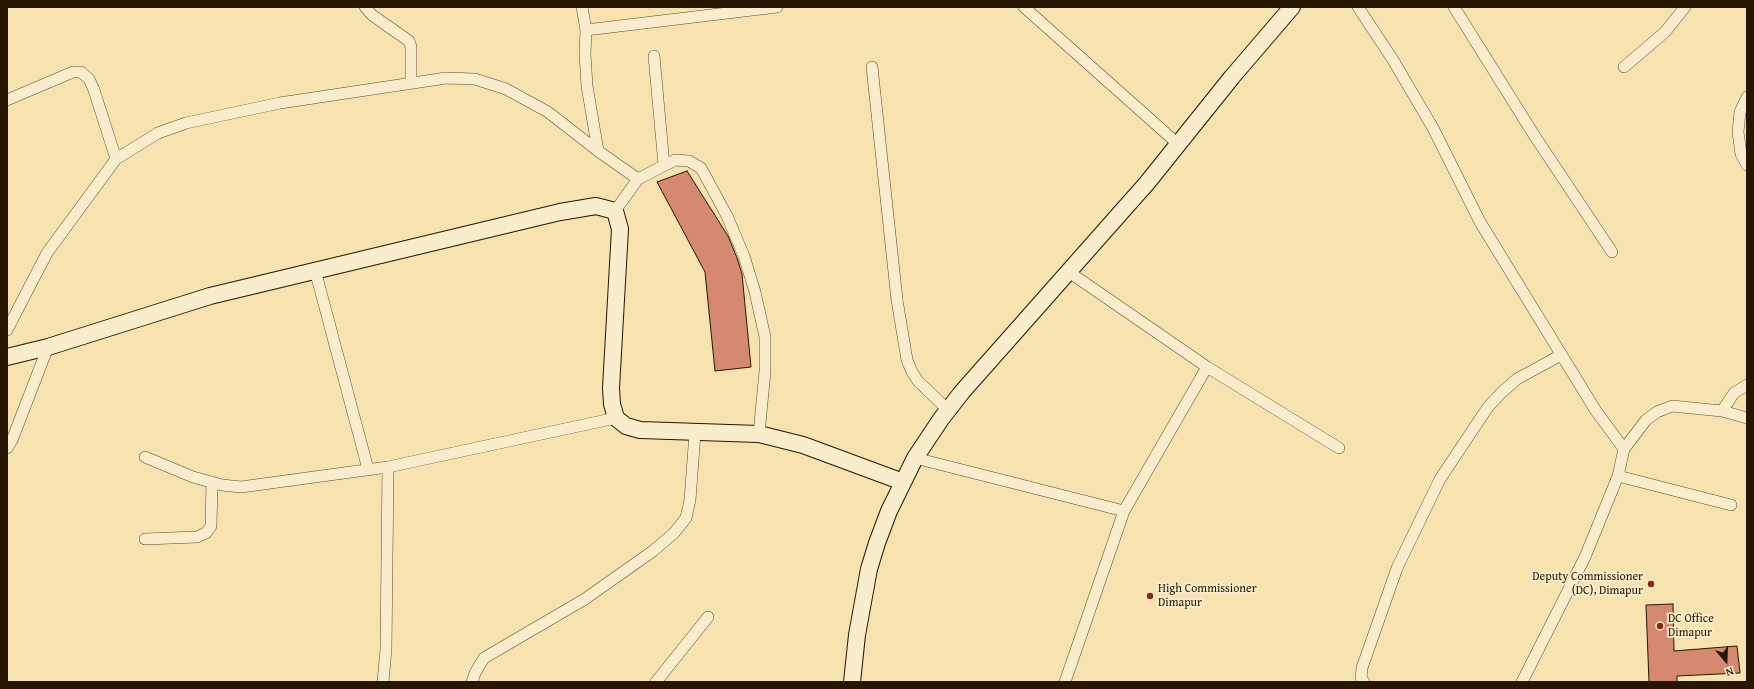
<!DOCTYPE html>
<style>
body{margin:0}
#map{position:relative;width:1754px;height:689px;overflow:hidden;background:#f7e3b0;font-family:"Gentium Book Plus",serif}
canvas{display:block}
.frame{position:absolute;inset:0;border:8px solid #271500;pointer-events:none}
.north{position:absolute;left:1706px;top:641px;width:40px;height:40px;-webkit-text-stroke:3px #faedcc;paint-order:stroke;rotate:161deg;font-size:11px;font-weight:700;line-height:16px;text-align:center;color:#271500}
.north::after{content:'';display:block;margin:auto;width:14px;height:18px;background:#271500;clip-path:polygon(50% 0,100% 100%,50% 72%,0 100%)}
</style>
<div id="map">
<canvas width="1754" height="689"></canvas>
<div class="frame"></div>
<div class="north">N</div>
</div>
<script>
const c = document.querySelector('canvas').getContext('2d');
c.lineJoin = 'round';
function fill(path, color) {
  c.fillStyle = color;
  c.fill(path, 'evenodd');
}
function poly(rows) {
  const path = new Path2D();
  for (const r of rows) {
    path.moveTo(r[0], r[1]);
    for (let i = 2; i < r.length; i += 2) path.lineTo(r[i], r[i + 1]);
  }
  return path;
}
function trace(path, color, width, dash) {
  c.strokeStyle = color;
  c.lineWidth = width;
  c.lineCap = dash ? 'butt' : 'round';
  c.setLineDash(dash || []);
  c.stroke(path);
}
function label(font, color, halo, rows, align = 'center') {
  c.font = font + ' "Gentium Book Plus",serif';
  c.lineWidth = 3.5;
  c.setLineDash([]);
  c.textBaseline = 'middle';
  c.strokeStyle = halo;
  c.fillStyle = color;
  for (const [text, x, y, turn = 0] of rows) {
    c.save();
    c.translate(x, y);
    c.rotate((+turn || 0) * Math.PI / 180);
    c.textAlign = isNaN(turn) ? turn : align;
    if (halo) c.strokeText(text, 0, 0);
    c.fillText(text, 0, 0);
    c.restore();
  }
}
const building = poly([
 [687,171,728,236,737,258,742,274,751,367,715,371,705,272,657,182,687,171],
 [1673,604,1674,651,1737,646,1740,673,1677,676,1677,682,1649,682,1646,605,1673,604]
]);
fill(building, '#d68971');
trace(building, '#271500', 1);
const street = poly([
 [365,7,372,15,409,41,411,47,411,83],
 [582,7,586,30,777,7],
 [1024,7,1178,144],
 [1358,7,1393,60,1433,128,1480,222,1596,411,1624,449,1618,476,1585,557,1522,682],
 [1454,7,1534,135,1612,252],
 [586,30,585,54,587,86,598,151],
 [654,56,664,165],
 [872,67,897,300,907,360,912,372,918,381,948,410],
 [1624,67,1665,32,1685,7],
 [1747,97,1740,112,1738,132,1741,154,1747,165],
 [7,100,73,72,81,72,89,79,94,90,116,159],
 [615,211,638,179,675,160,689,161,701,168,727,216,744,256,755,292,765,337,765,371,759,434],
 [315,270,368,469],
 [1069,272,1207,367,1339,448],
 [7,330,47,253,116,159,158,133,186,123,280,103,446,78,475,79,506,89,548,112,598,151,638,179],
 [1722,411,1734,393,1747,385],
 [7,448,12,440,48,347],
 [1624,449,1646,420,1657,412,1672,406,1722,411,1747,418],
 [145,457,193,477,222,485,241,487,388,467],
 [915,458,1124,511,1207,367],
 [1618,476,1731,505],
 [145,539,197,537,206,533,211,526,212,482],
 [383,682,386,649,388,467,616,418],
 [472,682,475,673,484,658,585,599,653,551,674,533,686,518,690,500,695,433],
 [656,682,708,617],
 [1065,682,1124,511],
 [1364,682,1361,678,1362,668,1397,568,1440,479,1488,407,1501,393,1517,379,1561,355]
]);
const secondary = poly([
 [7,357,48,347,210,296,560,212,596,206,615,211,620,229,611,388,612,404,616,418,626,426,640,430,759,434,803,445,903,482],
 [852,682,857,635,869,569,877,543,889,511,915,458,941,419,962,392,1147,183,1232,77,1292,7]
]);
trace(street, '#5b482c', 12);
trace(secondary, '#271500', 18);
trace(street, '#faedcc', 11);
trace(secondary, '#faedcc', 16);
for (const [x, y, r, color] of [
 [1651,584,4,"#8f2418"],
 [1150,596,4,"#8f2418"],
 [1660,626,4,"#8f2418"]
]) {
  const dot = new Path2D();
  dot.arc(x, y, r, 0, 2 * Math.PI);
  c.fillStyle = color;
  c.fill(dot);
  trace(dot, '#faedcc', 1.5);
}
label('12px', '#271500', '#faedcc', [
 ["Deputy Commissioner",1643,577,"right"],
 ["(DC), Dimapur",1643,591,"right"],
 ["High Commissioner",1158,589],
 ["Dimapur",1158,603],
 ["DC Office",1668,619],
 ["Dimapur",1668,633]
], 'left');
</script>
